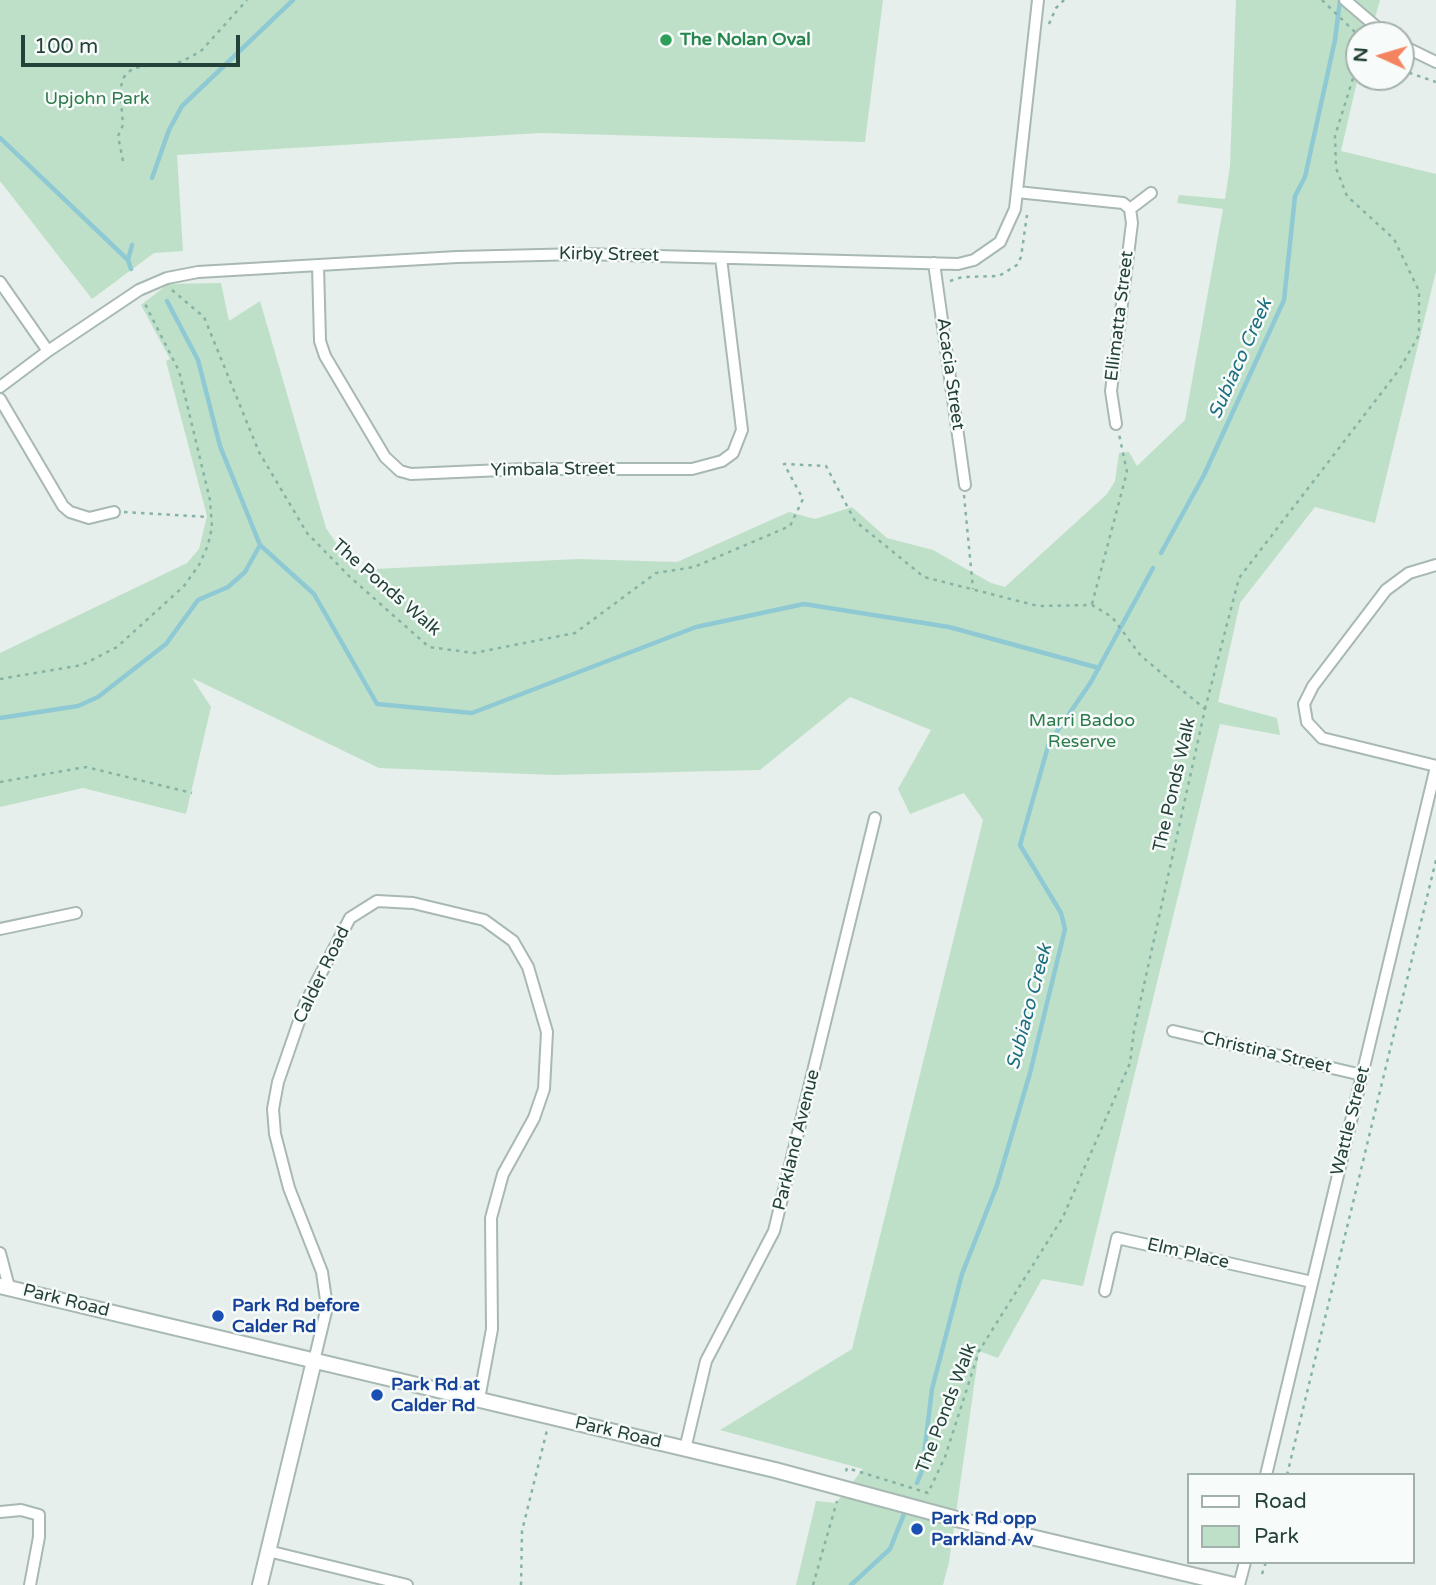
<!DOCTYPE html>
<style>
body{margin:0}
#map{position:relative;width:1436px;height:1585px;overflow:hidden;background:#e6efeb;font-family:"Varela Round",sans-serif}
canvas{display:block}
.legend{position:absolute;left:1187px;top:1473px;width:228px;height:91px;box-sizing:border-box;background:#f7fbf9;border:2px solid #a3b1ad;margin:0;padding:9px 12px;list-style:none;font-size:21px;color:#24423a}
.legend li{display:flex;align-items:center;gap:14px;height:35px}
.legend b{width:35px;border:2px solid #a3b1ad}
.north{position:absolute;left:1345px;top:21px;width:70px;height:70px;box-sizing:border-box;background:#f7fbf9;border:2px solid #a3b1ad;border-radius:50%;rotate:274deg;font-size:19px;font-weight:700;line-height:28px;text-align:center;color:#24423a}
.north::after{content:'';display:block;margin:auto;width:24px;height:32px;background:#f4845f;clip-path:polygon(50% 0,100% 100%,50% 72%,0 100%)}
.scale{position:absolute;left:21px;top:35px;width:219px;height:32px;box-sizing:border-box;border:4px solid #24423a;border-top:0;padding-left:9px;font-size:21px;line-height:24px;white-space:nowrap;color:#24423a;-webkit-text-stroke:5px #f7fbf9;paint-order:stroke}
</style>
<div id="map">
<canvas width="1436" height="1585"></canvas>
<ul class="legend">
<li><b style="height:9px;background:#fff"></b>Road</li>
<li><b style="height:19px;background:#bfe0c8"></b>Park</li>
</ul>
<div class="north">N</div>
<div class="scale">100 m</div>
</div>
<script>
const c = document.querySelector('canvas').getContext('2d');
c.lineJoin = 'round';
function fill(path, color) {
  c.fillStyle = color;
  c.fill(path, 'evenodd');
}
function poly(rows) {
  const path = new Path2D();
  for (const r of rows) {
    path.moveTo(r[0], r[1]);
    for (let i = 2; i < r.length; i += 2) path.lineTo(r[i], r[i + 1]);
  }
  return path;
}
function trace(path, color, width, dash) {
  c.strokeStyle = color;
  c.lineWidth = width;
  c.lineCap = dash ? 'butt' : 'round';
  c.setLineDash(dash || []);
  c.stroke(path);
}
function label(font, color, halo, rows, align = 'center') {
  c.font = font + ' "Varela Round",sans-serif';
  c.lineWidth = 5;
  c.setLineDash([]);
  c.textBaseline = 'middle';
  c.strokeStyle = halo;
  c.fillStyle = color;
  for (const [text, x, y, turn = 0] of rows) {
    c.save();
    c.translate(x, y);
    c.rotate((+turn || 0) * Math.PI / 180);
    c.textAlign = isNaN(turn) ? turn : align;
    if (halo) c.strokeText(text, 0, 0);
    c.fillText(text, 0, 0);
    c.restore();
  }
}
fill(poly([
 [0,0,883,0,865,142,540,133,177,155,183,251,154,253,92,299,0,181],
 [1236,0,1380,0,1370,35,1359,35,1359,73,1341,151,1436,174,1436,271,1375,523,1315,507,1240,603,1218,702,1277,718,1280,735,1220,724,1083,1286,1042,1279,998,1358,979,1351,949,1562,943,1585,796,1585,816,1501,836,1503,863,1469,720,1430,852,1349,983,820,964,793,910,814,898,789,931,730,850,697,760,770,552,775,379,768,192,678,211,707,186,814,83,788,0,807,0,653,187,563,199,549,207,516,166,361,170,359,141,305,168,284,221,283,229,321,260,301,326,528,354,570,578,559,677,562,789,512,815,519,852,507,887,538,933,550,991,583,1005,587,1107,494,1115,481,1119,453,1129,452,1137,466,1185,420,1223,209,1177,203,1179,195,1225,199,1230,166]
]), '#bfe0c8');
trace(poly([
 [0,138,128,260,131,269],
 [152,178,169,130,182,106,293,0],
 [128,260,132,245],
 [167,301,198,360,220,446,260,545],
 [1161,553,1204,475,1284,300,1295,196,1305,177,1335,40,1340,0],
 [0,718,78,706,98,697,166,644,198,600,228,587,245,572,260,545,314,594,377,704,472,713,696,627,804,604,949,627,1099,668],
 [917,1483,922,1471,932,1389,962,1274,997,1185,1030,1073,1065,929,1061,913,1020,845,1049,743,1091,682,1153,568],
 [851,1585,890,1549,906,1509]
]), '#8ec9d4', 4.5);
const minor = poly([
 [1345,0,1386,35],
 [1401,45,1436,62],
 [1017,192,1123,203,1130,209,1132,223,1111,391,1116,424],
 [1130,209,1151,193],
 [934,263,965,485],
 [318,265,320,341,325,356,385,457,400,471,411,474,525,469,692,469,722,461,733,453,742,430,721,258],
 [0,282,48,351],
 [0,387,48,351,139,290,167,278,198,272,457,257,582,254,958,264,974,260,1000,242,1015,209,1038,0],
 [0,399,63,506,70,512,89,518,114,512],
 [1436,565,1409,573,1386,590,1313,686,1304,704,1307,722,1322,738,1436,766],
 [0,929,76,913],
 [1173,1031,1362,1075],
 [0,1253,9,1287],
 [1105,1291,1117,1238,1312,1282],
 [314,1361,327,1307,322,1272,289,1188,275,1134,273,1109,278,1082,305,1004,350,918,377,901,413,903,484,920,513,941,528,967,547,1032,544,1089,534,1118,503,1174,491,1218,492,1329,479,1399],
 [685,1449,706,1361,774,1231,875,818],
 [1266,1475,1436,767],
 [0,1512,21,1510,39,1515,39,1537,30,1585],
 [268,1551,407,1585],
 [1239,1585,1245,1562]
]);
const tertiary = poly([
 [0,1286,775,1470,968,1522,1234,1585],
 [260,1585,314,1361]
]);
trace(minor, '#a8b8b2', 14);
trace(tertiary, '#a8b8b2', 18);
trace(poly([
 [1322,0,1359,36],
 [1049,24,1056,8,1064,0],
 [1401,70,1436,82],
 [123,161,118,136,123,125,120,89,124,77,132,69,143,66,173,65,191,57,202,50,247,0],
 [950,281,962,277,999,276,1017,265,1021,257,1027,215],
 [172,290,204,317,259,452,307,533,350,577,429,647,474,653,575,633,656,573,694,567,790,526,803,499,784,464,826,466,855,521,924,577,1038,606,1092,605,1112,617,1141,656,1205,709,1134,1030,1130,1063,1063,1217,979,1351,945,1457,928,1493,847,1468,845,1475],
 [964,495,973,589],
 [124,512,208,517],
 [1092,604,1127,472,1119,434],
 [0,679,82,665,117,647,184,586,199,565,208,545,212,527,210,500,179,371,144,302],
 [1205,709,1239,578,1399,370,1419,335,1419,291,1394,239,1347,196,1336,168,1335,136,1359,59],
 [0,782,86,767,192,793],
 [1287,1475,1436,860],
 [1262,1574,1266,1562],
 [521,1585,522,1531,547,1430],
 [813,1585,837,1501]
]), '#86b3a5', 2.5, [3.5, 5]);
trace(minor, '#fff', 10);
trace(tertiary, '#fff', 14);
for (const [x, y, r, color] of [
 [666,40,7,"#2e9e5b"],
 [218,1316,7,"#1a4fb4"],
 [377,1395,7,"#1a4fb4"],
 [917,1529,7,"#1a4fb4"]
]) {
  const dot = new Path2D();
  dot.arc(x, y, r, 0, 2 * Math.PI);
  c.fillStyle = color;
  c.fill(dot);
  trace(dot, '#f7fbf9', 2.5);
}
label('bold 18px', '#27864d', '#f7fbf9', [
 ["The Nolan Oval",680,40]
], 'left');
label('18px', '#2d7a4b', '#f7fbf9', [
 ["Upjohn Park",97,99],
 ["Marri Badoo",1082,721],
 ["Reserve",1082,742]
]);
label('18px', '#24423a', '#f7fbf9', [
 ["Kirby Street",609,255,1],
 ["Ellimatta Street",1120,316,-83],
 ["Acacia Street",950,374,82],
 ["Yimbala Street",553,470,-1],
 ["The Ponds Walk",386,588,41],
 ["The Ponds Walk",1175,785,-77],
 ["Calder Road",322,975,-64],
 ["Christina Street",1267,1053,13],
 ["Wattle Street",1351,1121,-76],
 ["Parkland Avenue",797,1140,-76],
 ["Elm Place",1188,1254,13],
 ["Park Road",66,1301,14],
 ["The Ponds Walk",947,1408,-69],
 ["Park Road",618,1433,13]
]);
label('bold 18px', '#164399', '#f7fbf9', [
 ["Park Rd before",232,1306],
 ["Calder Rd",232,1327],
 ["Park Rd at",391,1385],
 ["Calder Rd",391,1406],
 ["Park Rd opp",931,1519],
 ["Parkland Av",931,1540]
], 'left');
label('italic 19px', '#1c6f80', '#f7fbf9', [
 ["Subiaco Creek",1241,359,-66],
 ["Subiaco Creek",1030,1007,-75]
]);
</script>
